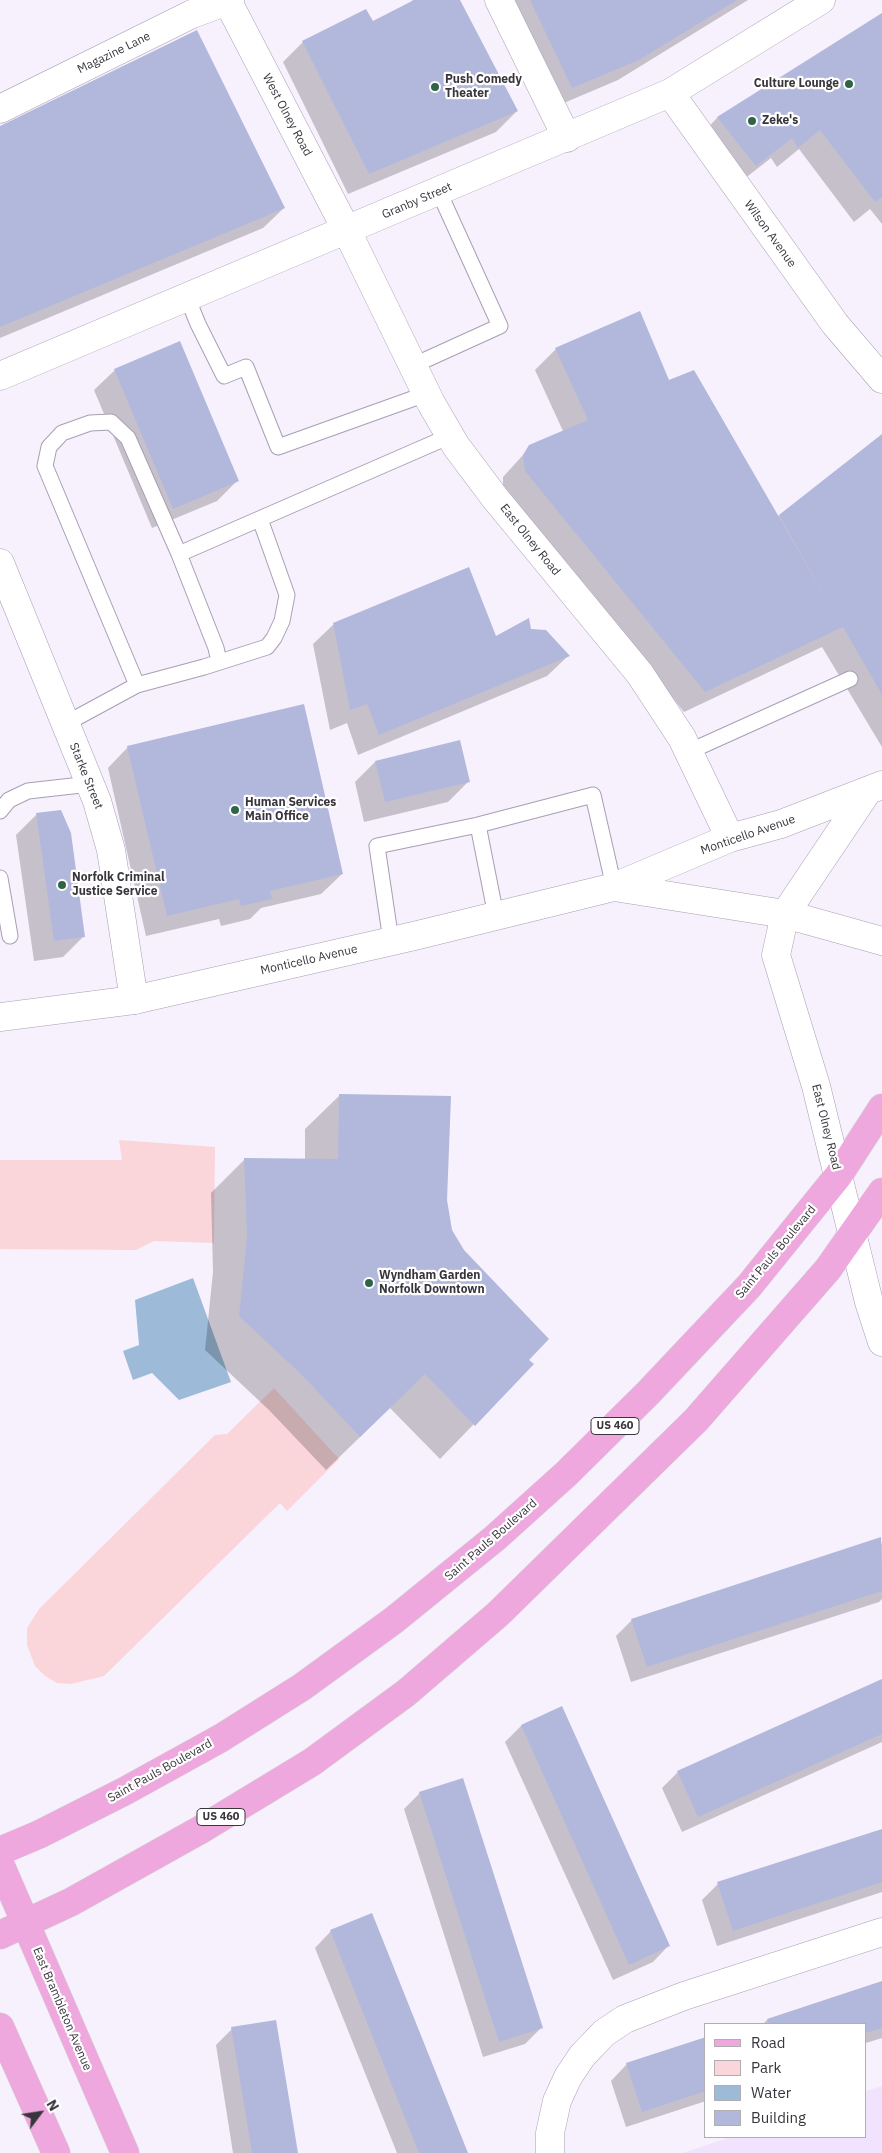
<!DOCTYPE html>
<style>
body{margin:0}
#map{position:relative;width:882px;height:2153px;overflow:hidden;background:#f7f0fd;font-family:"IBM Plex Sans",sans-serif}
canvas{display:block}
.legend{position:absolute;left:704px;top:2023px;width:162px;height:115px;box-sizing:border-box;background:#fff;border:1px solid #b0aeb1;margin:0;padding:6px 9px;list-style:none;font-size:15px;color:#39353d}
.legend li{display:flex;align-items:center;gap:10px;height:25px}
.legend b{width:25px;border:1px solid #b0aeb1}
.north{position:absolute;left:15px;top:2088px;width:50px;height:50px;-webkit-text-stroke:4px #fff;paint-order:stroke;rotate:59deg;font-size:14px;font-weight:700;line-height:20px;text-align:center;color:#39353d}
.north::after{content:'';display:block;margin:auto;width:18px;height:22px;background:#39353d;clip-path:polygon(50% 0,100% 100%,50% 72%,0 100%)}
</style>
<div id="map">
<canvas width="882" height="2153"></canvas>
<ul class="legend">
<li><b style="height:6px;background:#efa8dd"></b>Road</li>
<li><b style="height:14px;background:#fad6db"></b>Park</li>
<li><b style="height:14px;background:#9dbbd8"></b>Water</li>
<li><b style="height:14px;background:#b2b7dc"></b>Building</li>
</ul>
<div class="north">N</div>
</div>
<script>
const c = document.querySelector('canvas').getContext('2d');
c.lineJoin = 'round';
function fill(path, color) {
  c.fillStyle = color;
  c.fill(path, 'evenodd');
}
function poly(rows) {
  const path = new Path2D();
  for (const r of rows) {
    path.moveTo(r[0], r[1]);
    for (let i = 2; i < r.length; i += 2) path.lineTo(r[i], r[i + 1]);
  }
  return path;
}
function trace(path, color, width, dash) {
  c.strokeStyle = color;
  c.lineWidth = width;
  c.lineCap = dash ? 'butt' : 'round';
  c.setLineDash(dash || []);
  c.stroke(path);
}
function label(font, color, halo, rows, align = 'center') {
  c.font = font + ' "IBM Plex Sans",sans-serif';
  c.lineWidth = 4.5;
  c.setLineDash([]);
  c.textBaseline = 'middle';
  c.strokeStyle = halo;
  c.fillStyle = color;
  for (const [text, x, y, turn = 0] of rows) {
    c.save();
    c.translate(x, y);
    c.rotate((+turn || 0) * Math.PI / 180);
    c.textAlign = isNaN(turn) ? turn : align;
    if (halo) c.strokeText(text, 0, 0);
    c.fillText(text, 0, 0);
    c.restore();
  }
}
fill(poly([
 [882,2086,882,2153,683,2153,731,2137,866,2137,866,2091]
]), '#f1e3fe');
fill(poly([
 [119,1140,215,1147,214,1243,154,1241,136,1250,0,1249,0,1160,122,1160],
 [274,1388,339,1459,287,1511,280,1503,104,1676,71,1684,57,1683,45,1676,35,1666,27,1645,27,1628,39,1609,215,1435,227,1434]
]), '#fad6db');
fill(poly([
 [193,1278,231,1382,179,1400,152,1373,133,1380,123,1351,139,1345,135,1300]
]), '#9dbbd8');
fill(poly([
 [413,0,459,0,517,111,496,132,348,194,283,62,303,42,372,23,408,5],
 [499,0,748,0,618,80,552,108],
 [882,14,882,224,870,209,854,222,799,149,777,167,771,158,735,186,697,139,717,118],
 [0,127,284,208,263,228,0,338],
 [556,349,669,382,777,517,882,435,882,747,822,647,684,712,503,487,503,477,533,444,563,431,535,370],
 [115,370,238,480,217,501,152,528,94,390],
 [334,624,496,638,530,630,568,656,547,676,358,755,347,723,330,730,313,644],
 [128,747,342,874,321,894,261,908,250,919,221,926,219,919,146,936,108,768],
 [375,762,468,782,448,802,364,822,355,782],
 [36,815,84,936,63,957,34,961,16,835],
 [340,1095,446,1200,451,1230,527,1360,532,1364,440,1459,390,1408,326,1470,269,1410,205,1350,213,1272,211,1193,245,1159,305,1160,305,1129],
 [880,1539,882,1545,882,1599,879,1602,631,1682,616,1636,632,1620],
 [882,1680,882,1742,682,1832,662,1788,678,1772],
 [561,1708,669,1945,653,1962,613,1980,505,1742,521,1726],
 [420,1793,541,2028,525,2044,483,2057,404,1809],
 [882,1830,882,1892,717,1946,702,1900,718,1884],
 [331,1931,466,2153,397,2153,315,1948],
 [882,1982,882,2038,866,2043,866,2024,763,2024,767,2020],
 [232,2029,297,2153,233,2153,216,2045],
 [706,2039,706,2101,626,2127,611,2081,627,2064]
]), '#0003');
fill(poly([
 [414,0,460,0,518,111,369,174,302,41,366,9,373,21],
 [530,0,737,0,639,60,572,88],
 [882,13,882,197,875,202,820,130,798,148,792,138,756,166,717,117],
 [197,30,285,208,0,327,0,126],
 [640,311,669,380,694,370,835,614,779,515,882,434,882,695,843,627,705,692,525,471,523,455,529,445,588,420,555,348],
 [180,341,239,481,173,509,114,369],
 [469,567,496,636,529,618,531,629,546,630,570,656,379,735,367,704,350,710,333,623],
 [304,704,343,874,270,891,272,899,241,906,239,899,167,916,127,746],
 [460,740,470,782,385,802,375,761],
 [61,810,71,833,85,937,54,941,36,813],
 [339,1094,451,1096,447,1200,452,1230,464,1250,549,1339,529,1360,534,1364,475,1426,425,1374,360,1437,303,1376,239,1316,247,1237,244,1158,338,1159],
 [881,1537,882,1591,647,1667,631,1619],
 [882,1679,882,1734,698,1817,677,1771],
 [562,1706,670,1946,629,1965,521,1725],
 [463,1778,543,2028,499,2042,419,1792],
 [882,1829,882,1882,733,1931,717,1882],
 [372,1913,468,2153,419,2153,330,1930],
 [882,1981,882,2028,866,2033,866,2024,769,2024,767,2019],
 [276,2020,298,2153,252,2153,231,2027],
 [706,2037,706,2091,642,2112,626,2063]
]), '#b2b7dc');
const lane = poly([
 [187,297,198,324,224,376,246,367,278,447,426,394],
 [412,366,500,326,439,192],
 [179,554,450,436],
 [137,685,45,466,49,447,62,433,90,423,111,422,128,438,179,554,216,648,219,661],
 [65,724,137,685,204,667,267,647,274,638,282,621,287,595,260,519],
 [688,752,850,679],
 [0,811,9,800,28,791,90,784],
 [478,825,496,916],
 [0,878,10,936],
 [391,941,377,846,478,825,593,795,614,887]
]);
const street = poly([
 [499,0,567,138],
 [670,93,835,324,882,379],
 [0,109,192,14,230,0],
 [0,563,97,801,111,850,134,1000],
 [785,914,776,955,816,1086,869,1302,882,1342],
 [550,2153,550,2133,557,2101,568,2077,582,2056,604,2033,625,2019,684,1996,882,1932]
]);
const secondary = poly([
 [227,0,347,231,431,403,456,446,495,498,640,674,682,738,730,838],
 [0,376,670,93,821,0],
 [614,887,785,914,882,941],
 [785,914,867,792],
 [0,1017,134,1000,414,936,614,887,730,838,781,824,882,785]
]);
const primary = poly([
 [0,1851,40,1834,125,1791,221,1738,302,1687,394,1620,495,1538,566,1474,648,1393,749,1286,838,1176,882,1108],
 [0,1864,125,2153],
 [0,1935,71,1902,200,1830,312,1762,406,1693,498,1614,696,1420,828,1269,882,1192],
 [0,2027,56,2153]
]);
trace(lane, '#a89fb2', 17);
trace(street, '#a89fb2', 29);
trace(secondary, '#a89fb2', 29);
trace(primary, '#d3d3d4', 29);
trace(lane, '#fff', 15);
trace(street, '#fff', 28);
trace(secondary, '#fff', 28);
trace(primary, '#efa8dd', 28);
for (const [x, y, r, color] of [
 [849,84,5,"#2f6449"],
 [435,87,5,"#2f6449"],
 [752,121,5,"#2f6449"],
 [235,810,5,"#2f6449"],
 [62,885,5,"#2f6449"],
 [369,1283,5,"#2f6449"]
]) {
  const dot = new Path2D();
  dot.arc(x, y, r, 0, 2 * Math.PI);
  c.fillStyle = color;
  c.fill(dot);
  trace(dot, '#fff', 2);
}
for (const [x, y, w] of [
 [615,1426,48],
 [221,1817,48]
]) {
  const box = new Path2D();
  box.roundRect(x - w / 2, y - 8.5, w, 17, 4);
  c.fillStyle = '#fff';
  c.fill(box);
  trace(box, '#39353d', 1);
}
label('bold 11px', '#39353d', null, [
 ["US 460",615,1426],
 ["US 460",221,1817]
]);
label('12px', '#39353d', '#fff', [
 ["Magazine Lane",114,53,-26],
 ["West Olney Road",287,115,62],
 ["Granby Street",417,201,-23],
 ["Wilson Avenue",770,234,54],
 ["East Olney Road",530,540,51],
 ["Starke Street",86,776,68],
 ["Monticello Avenue",748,835,-19],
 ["Monticello Avenue",309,960,-13],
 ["East Olney Road",826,1127,76],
 ["Saint Pauls Boulevard",776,1252,-50],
 ["Saint Pauls Boulevard",491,1540,-41],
 ["Saint Pauls Boulevard",160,1771,-29],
 ["East Brambleton Avenue",62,2009,67]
]);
label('bold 12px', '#39353d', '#fff', [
 ["Push Comedy",445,80],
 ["Theater",445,94],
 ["Culture Lounge",839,84,"right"],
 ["Zeke's",762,121],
 ["Human Services",245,803],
 ["Main Office",245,817],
 ["Norfolk Criminal",72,878],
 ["Justice Service",72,892],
 ["Wyndham Garden",379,1276],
 ["Norfolk Downtown",379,1290]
], 'left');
</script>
